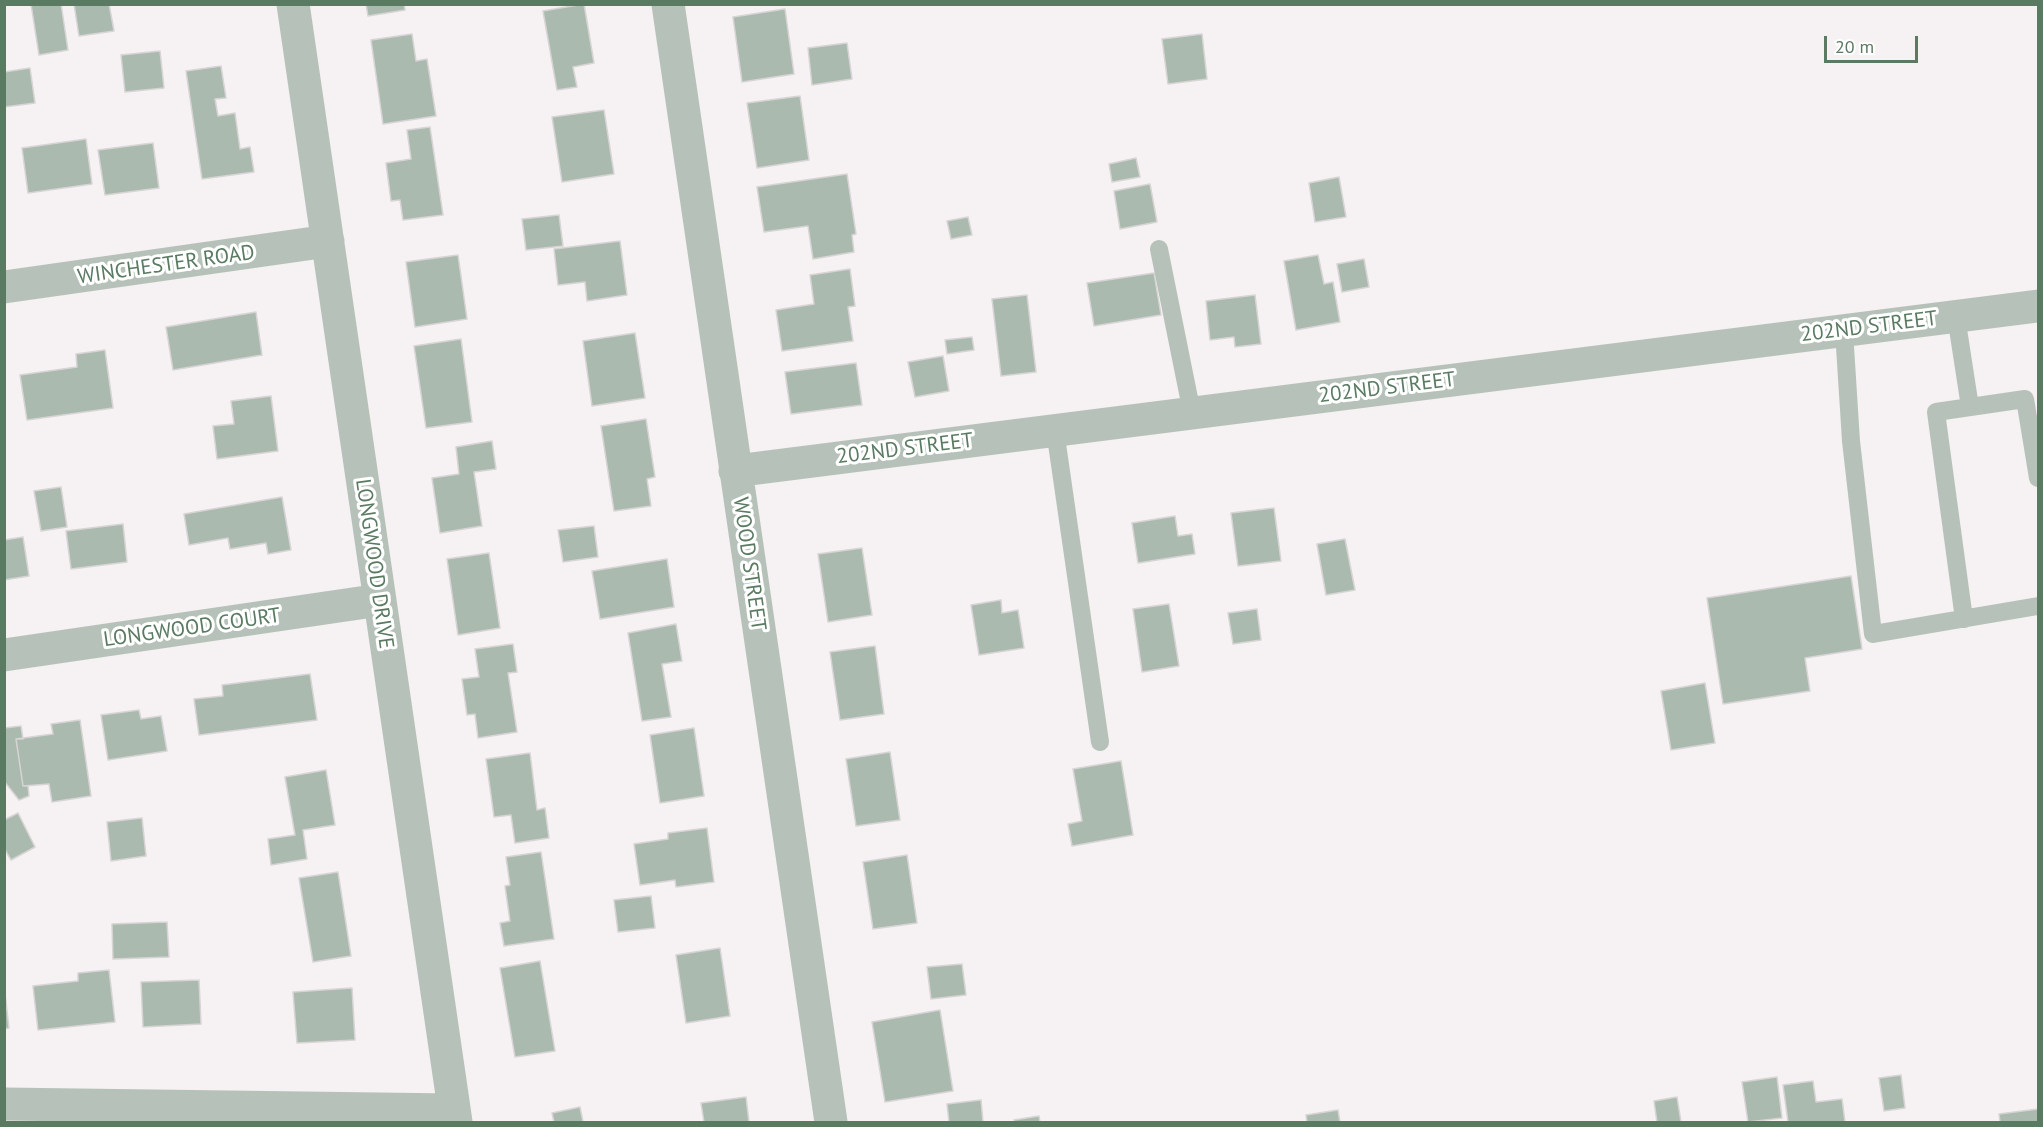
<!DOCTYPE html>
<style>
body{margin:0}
#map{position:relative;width:2043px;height:1127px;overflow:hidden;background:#f6f1f2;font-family:"PT Sans",sans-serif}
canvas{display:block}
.frame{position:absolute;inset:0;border:6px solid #5a7a62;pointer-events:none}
.scale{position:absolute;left:1824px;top:36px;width:94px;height:27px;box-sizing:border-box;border:3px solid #5a7a62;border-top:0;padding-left:8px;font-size:18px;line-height:21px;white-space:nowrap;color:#5a7a62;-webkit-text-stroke:4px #fff;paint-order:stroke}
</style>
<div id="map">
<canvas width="2043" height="1127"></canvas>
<div class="frame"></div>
<div class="scale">20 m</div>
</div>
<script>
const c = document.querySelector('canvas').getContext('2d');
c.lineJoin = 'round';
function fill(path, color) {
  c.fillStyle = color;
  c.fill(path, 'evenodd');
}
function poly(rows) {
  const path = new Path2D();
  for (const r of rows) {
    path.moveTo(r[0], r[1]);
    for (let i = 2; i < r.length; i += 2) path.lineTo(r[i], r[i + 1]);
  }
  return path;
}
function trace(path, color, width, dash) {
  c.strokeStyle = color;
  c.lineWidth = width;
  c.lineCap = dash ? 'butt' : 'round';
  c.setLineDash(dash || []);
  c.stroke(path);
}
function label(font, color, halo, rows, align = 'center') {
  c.font = font + ' "PT Sans",sans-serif';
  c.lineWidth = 6;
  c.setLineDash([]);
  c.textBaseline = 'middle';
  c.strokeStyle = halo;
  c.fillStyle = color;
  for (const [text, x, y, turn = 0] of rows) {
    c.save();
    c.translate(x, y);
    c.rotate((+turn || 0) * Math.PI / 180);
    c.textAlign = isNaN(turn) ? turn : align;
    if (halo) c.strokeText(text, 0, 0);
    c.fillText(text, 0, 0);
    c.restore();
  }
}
const building = poly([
 [31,4,61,4,68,50,39,55,31,4],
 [74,4,109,4,114,31,79,36,74,4],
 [366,4,404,4,405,10,368,16,366,4],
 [584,4,594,63,573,67,577,87,557,90,543,11,584,4],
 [785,9,794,74,742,82,733,17,785,9],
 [412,34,416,61,427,59,436,116,383,124,371,40,412,34],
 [1202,34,1207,79,1168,84,1162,39,1202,34],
 [847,43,852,79,812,85,808,48,847,43],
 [160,51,164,88,125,92,121,55,160,51],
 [221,66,226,98,215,99,218,116,235,113,240,149,250,147,254,172,202,179,186,71,221,66],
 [30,68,35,103,4,107,4,72,30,68],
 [800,96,809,160,757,168,747,103,800,96],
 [604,110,614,174,562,182,552,117,604,110],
 [430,127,443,215,403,220,400,200,391,201,386,163,411,159,407,130,430,127],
 [86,139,92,184,28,193,22,148,86,139],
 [153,143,159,188,105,195,98,150,153,143],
 [1136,158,1140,177,1112,182,1109,164,1136,158],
 [847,174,856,234,852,235,854,252,813,259,808,226,764,232,757,187,847,174],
 [1339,177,1346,217,1315,222,1309,183,1339,177],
 [1150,184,1157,222,1120,229,1114,191,1150,184],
 [559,215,563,246,526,250,522,219,559,215],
 [968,217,972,235,951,239,947,221,968,217],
 [620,241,627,295,587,301,585,282,558,285,554,249,620,241],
 [458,255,467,319,415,327,406,262,458,255],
 [1318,255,1324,284,1333,282,1340,322,1296,330,1284,261,1318,255],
 [1364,259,1369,287,1342,292,1337,264,1364,259],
 [850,269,855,306,848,307,853,341,782,351,776,310,814,304,810,275,850,269],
 [1154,273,1161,315,1094,326,1087,283,1154,273],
 [1027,295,1036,372,1001,376,992,299,1027,295],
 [1255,295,1261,344,1235,347,1234,337,1210,340,1206,301,1255,295],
 [256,312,262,355,173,370,166,327,256,312],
 [635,333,645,398,592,406,583,341,635,333],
 [972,337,974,350,947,354,945,340,972,337],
 [461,339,472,422,426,428,414,346,461,339],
 [105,350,113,408,27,420,20,375,77,367,76,354,105,350],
 [943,356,949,391,915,397,908,362,943,356],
 [856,363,862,405,791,414,785,372,856,363],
 [271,396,278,451,217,459,213,426,234,424,231,401,271,396],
 [646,419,655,477,647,479,651,506,614,511,601,426,646,419],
 [492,441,496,469,474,472,482,526,440,533,432,478,459,474,456,447,492,441],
 [61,487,67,527,41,531,34,491,61,487],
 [282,497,291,550,268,554,266,543,230,549,228,538,189,545,184,514,282,497],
 [1274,508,1281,561,1238,566,1231,513,1274,508],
 [1175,516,1178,536,1192,534,1195,554,1138,563,1132,523,1175,516],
 [123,524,127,562,71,569,66,531,123,524],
 [594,526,598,557,563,562,558,530,594,526],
 [23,537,29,576,4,580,4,540,23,537],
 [1345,539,1355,590,1326,595,1317,544,1345,539],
 [862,548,872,615,828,622,818,554,862,548],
 [489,553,500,628,458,635,447,559,489,553],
 [667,559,674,607,600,619,592,571,667,559],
 [1851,576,1862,649,1805,658,1810,691,1723,704,1707,598,1851,576],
 [1001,600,1002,613,1018,610,1024,648,979,655,971,605,1001,600],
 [1169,604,1179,666,1142,672,1133,609,1169,604],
 [1257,609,1261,640,1233,644,1228,613,1257,609],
 [676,624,682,661,662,664,671,717,642,721,628,633,676,624],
 [513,644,517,672,508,673,517,732,478,738,475,714,467,715,462,679,479,677,475,649,513,644],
 [875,646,884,714,840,720,830,652,875,646],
 [310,674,317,720,199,735,194,699,223,696,222,685,310,674],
 [1705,683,1715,743,1671,750,1661,691,1705,683],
 [139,710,141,719,161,716,167,751,108,760,101,715,139,710],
 [80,720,91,796,52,802,49,784,23,786,16,739,53,734,51,724,80,720],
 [21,726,23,739,16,739,23,786,28,786,29,796,19,800,4,781,4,728,21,726],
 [694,728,704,796,660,803,650,735,694,728],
 [890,752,900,820,856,826,846,759,890,752],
 [530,753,537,810,545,808,549,838,515,843,511,815,494,817,486,759,530,753],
 [1121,761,1133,835,1072,846,1068,824,1082,821,1073,769,1121,761],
 [326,770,335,825,303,830,307,859,271,865,268,839,295,835,285,777,326,770],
 [18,813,35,847,11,860,4,848,4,820,18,813],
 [142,818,146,856,111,861,107,822,142,818],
 [707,828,714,882,676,887,675,880,640,885,634,844,668,839,668,833,707,828],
 [541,852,554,939,504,946,500,923,510,921,505,886,510,885,506,857,541,852],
 [907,855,917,923,873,929,863,862,907,855],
 [338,872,351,956,313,962,299,878,338,872],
 [651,896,655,928,618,932,614,900,651,896],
 [167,922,169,957,113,959,112,924,167,922],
 [720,948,730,1016,686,1023,676,955,720,948],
 [540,961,555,1051,515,1057,500,968,540,961],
 [962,964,966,995,931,999,927,967,962,964],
 [109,970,115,1022,38,1030,33,986,78,981,78,973,109,970],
 [199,980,201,1024,143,1027,141,982,199,980],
 [4,985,9,1028,4,1029,4,985],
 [352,988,355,1040,297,1043,293,992,352,988],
 [940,1010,953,1091,885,1102,872,1022,940,1010],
 [1901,1075,1905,1108,1884,1111,1879,1078,1901,1075],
 [1777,1077,1782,1118,1748,1122,1742,1082,1777,1077],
 [1813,1081,1816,1102,1842,1099,1845,1122,1788,1122,1783,1085,1813,1081],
 [746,1097,749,1122,704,1122,701,1103,746,1097],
 [1677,1097,1681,1122,1657,1122,1654,1101,1677,1097],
 [981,1100,983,1122,949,1122,947,1104,981,1100],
 [580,1107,583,1122,554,1122,552,1113,580,1107],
 [2038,1109,2038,1122,2000,1122,1999,1114,2038,1109],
 [1338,1110,1340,1122,1307,1122,1306,1115,1338,1110],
 [1039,1116,1040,1122,1015,1122,1014,1120,1039,1116]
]);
fill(building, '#abbaae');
trace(building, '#d7d4d5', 1.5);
trace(poly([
 [1159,249,1192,413],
 [1956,316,1970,407],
 [1844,331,1851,441,1873,634,2038,606],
 [1055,430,1100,742],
 [1964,619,1936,412,2025,399,2038,478]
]), '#b6c2b9', 18);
trace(poly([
 [293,4,456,1122],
 [668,4,831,1122],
 [4,287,328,241],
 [735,471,2038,306],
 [4,655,380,600],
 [4,1104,454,1110]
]), '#b6c2b9', 33);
label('21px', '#5a7a62', '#fff', [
 ["WINCHESTER ROAD",166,265,-8],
 ["202ND STREET",1869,327,-7],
 ["202ND STREET",1387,388,-7],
 ["202ND STREET",905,449,-7],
 ["LONGWOOD DRIVE",374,564,82],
 ["WOOD STREET",749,564,82],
 ["LONGWOOD COURT",192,628,-8]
]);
</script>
